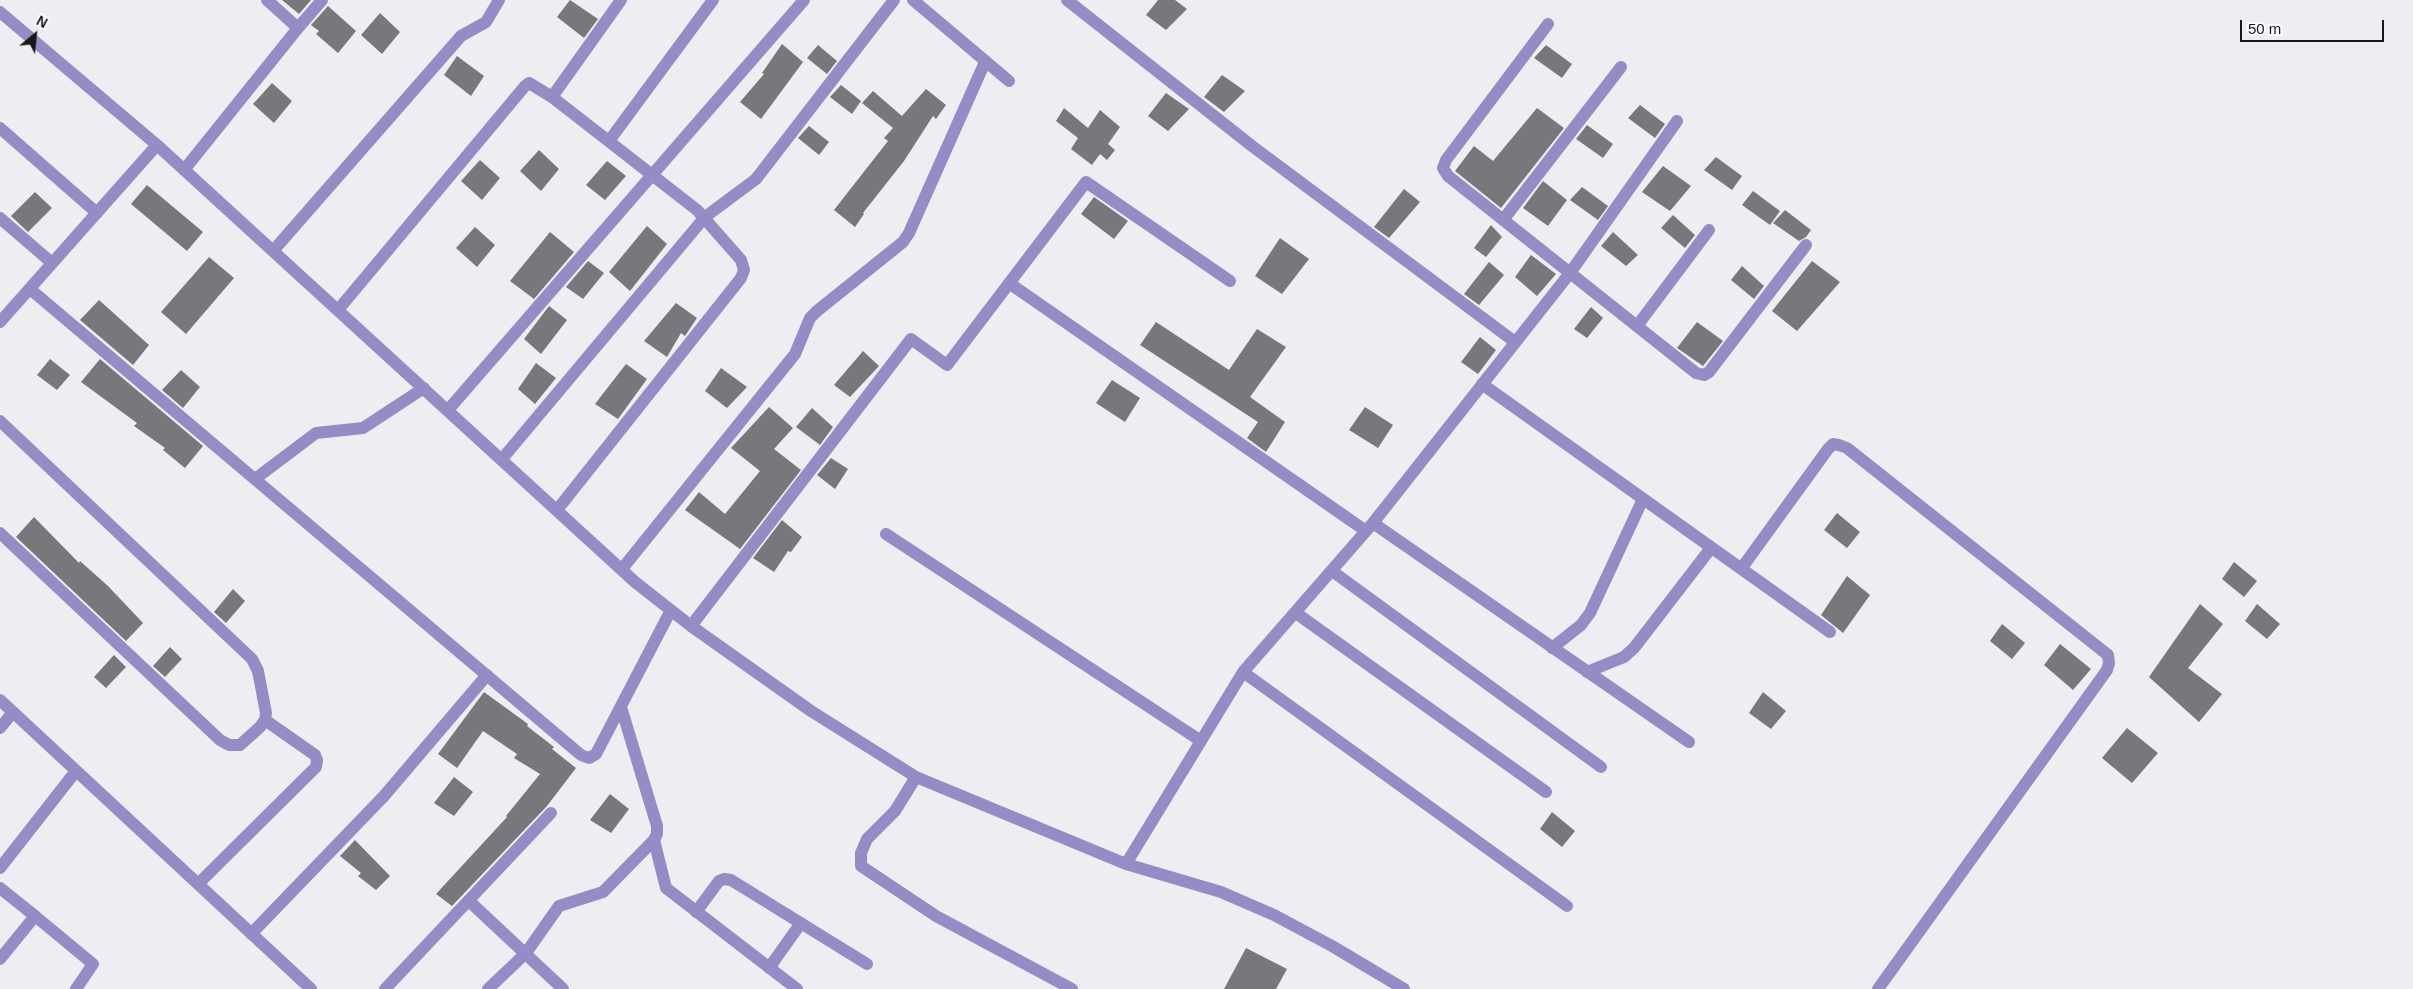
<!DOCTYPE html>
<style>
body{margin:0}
#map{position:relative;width:2413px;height:989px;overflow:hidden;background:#eeedf2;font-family:Helvetica,sans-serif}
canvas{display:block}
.north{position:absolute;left:10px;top:10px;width:50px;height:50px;-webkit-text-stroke:4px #fbfbff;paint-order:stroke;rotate:28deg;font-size:14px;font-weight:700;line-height:20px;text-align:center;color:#171618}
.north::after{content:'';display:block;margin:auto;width:18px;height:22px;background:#171618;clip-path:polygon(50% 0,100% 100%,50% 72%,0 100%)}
.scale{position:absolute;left:2240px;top:20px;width:144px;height:22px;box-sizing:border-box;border:2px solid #171618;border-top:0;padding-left:6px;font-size:15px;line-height:18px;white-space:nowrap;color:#171618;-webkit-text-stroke:4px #fbfbff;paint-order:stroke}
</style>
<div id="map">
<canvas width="2413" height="989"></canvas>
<div class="north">N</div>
<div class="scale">50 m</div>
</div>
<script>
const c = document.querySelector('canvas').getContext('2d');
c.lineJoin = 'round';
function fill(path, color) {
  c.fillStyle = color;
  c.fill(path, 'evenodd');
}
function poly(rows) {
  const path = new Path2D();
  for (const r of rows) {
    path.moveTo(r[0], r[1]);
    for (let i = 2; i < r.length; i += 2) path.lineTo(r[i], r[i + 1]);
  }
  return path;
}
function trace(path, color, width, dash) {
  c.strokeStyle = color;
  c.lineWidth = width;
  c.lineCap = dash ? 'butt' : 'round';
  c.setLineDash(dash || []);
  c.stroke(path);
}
fill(poly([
 [282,0,311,0,299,14],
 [570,0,598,19,584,38,557,17],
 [1158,0,1175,0,1187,9,1166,30,1146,15],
 [328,6,356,31,338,53,316,34,319,31,311,25],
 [380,13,400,32,382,54,361,35],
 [782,44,803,62,761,119,740,102,764,74,762,73],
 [818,45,837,61,827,74,807,58],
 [1546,45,1572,64,1562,78,1534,58],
 [457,56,484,76,471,96,444,75],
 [1222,75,1245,91,1224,112,1204,97],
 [272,83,292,101,274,123,253,104],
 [841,85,861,101,852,114,830,97],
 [926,89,946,105,936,119,933,116,904,161,863,213,864,214,855,227,834,210,888,141,884,138,893,128,862,103,873,91,902,116],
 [1166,93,1189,109,1168,131,1148,116],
 [1640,105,1665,124,1655,138,1628,118],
 [1064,108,1088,128,1100,110,1120,127,1108,144,1115,150,1107,160,1100,154,1092,165,1071,149,1078,138,1056,121],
 [1537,108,1564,128,1501,208,1455,171,1474,146,1493,161],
 [1587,125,1613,144,1603,158,1576,139],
 [809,126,829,142,819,155,798,138],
 [539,150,559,169,541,191,520,171],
 [1716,157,1742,176,1732,190,1704,170],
 [480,160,500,178,482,200,461,181],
 [607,161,626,176,605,200,586,185],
 [1663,166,1691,186,1670,211,1642,192],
 [1543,181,1567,200,1548,226,1523,208],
 [147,185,203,232,187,251,131,204],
 [1582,187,1608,206,1598,220,1570,200],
 [1404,189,1420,202,1389,238,1374,227],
 [1753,191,1780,211,1770,225,1742,205],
 [35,192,52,208,28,232,11,216],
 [1094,197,1128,221,1114,239,1081,214],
 [1785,210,1811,230,1806,237,1799,241,1773,223],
 [1673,215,1695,235,1685,248,1661,228],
 [1491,225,1502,237,1486,257,1474,248],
 [647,226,667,244,630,291,609,272],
 [475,227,495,245,477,267,456,248],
 [550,232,574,252,534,299,510,281],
 [1613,232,1638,255,1626,266,1601,246],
 [1280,238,1309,259,1282,294,1255,276],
 [1531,255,1556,274,1537,296,1515,277],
 [209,257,234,278,186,334,161,312],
 [588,261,604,273,583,299,566,287],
 [1812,261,1840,282,1797,331,1772,311],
 [1489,262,1504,275,1479,305,1464,294],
 [1742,266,1764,286,1754,299,1731,280],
 [99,300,149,345,133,365,80,320],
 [676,303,697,318,685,336,681,333,667,357,644,341],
 [549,306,567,320,541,354,524,339],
 [1591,307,1603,318,1587,338,1574,329],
 [1156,322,1229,370,1257,329,1286,347,1250,397,1285,422,1266,452,1247,438,1258,422,1140,345],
 [1697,322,1723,341,1703,366,1677,348],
 [1480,337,1496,350,1478,374,1461,362],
 [863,351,879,366,850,397,834,385],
 [50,359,70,375,57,390,37,375],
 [100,359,203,446,185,468,163,450,165,448,134,426,137,423,81,382],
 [536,363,556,378,535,404,518,389],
 [626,364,647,379,618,419,595,404],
 [721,368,747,387,727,408,705,391],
 [181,370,200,387,183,408,162,390],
 [1112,380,1140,398,1125,422,1096,403],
 [769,407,793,428,774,449,801,470,740,549,685,510,699,492,725,514,760,471,731,448],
 [1365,407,1393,425,1378,448,1349,430],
 [812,408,833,427,820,445,796,427],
 [831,458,848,469,835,489,817,475],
 [1837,513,1860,532,1847,548,1824,530],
 [34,517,79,563,80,561,108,586,143,623,126,641,16,537],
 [782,520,802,537,791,552,788,551,774,572,753,558],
 [2234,562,2257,581,2244,597,2222,579],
 [1847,576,1870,595,1843,633,1821,615],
 [233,589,245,601,226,623,214,612],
 [2200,604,2223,624,2188,668,2222,694,2199,722,2149,677],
 [2257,604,2280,624,2267,639,2245,621],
 [2002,624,2025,643,2012,659,1990,641],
 [2060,644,2091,669,2073,690,2044,665],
 [170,647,182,659,165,677,153,666],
 [114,655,126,667,106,688,94,677],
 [484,692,528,724,527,726,554,747,552,749,576,768,547,806,452,906,436,894,507,817,506,816,540,774,514,758,517,754,483,731,457,768,438,754],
 [1763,692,1786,711,1771,729,1749,713],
 [2127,728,2158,753,2132,783,2102,758],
 [454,777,473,792,454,816,434,803],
 [610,794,629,809,611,833,590,820],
 [1552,812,1575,831,1562,847,1540,829],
 [355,840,390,876,376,890,358,876,361,873,340,856],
 [1246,948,1287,969,1276,989,1224,989]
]), '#78777c');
trace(poly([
 [267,0,298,28,322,0],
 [913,0,1009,81],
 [1067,0,1252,146,1515,342],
 [0,12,157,145,635,582,691,626,811,711,916,777,1126,864,1221,892,1274,915,1332,946,1404,989],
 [1548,24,1446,160,1443,168,1448,176,1696,373,1704,375,1709,372,1806,245],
 [552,97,621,0],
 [0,128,97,213],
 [609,141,713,0],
 [184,170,298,28],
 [0,218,52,263],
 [1503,220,1621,67],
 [273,251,461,36,486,22,499,0],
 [1009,283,1366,531],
 [30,289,581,755,589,758,596,754,671,610],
 [338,310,525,86,529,83,552,97,697,210,741,260,744,270,741,278,557,510],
 [0,322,157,145],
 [1637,326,1709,230],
 [1482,384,1830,632],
 [448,410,804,0],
 [0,421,252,659,258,671,266,713,265,720,260,727,240,745,229,745,220,740,0,533],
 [502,459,705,217,756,179,894,0],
 [255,479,316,433,363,428,424,388],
 [1373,523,1689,742],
 [886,534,1201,741],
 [622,569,795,354,810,318,817,311,903,242,909,233,985,62],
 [1741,569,1828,449,1833,444,1839,445,1847,448,2108,655,2109,663,2107,670,1878,989],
 [1332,571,1601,767],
 [1296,613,1546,792],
 [691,626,911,339,947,365,1086,182,1230,281],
 [1552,648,1581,625,1590,613,1643,499],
 [1243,672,1567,906],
 [1587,672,1624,657,1634,648,1711,548],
 [0,700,311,989],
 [0,728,13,712],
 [916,777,895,811,867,839,861,853,861,866,936,916,1072,989],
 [654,840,666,888,797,989],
 [1126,864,1243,672,1373,523,1570,273,1677,121],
 [0,868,76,771],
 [198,884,316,767,317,760,315,755,265,720],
 [0,888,35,916],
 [469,901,563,989],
 [696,912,719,881,724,879,731,880,867,964],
 [251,934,384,796,487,675],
 [0,959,35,916,93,964,76,989],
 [769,968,801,923],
 [385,989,551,813],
 [488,989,526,953,559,906,603,892,654,840,657,834,657,826,621,707]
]), '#968cc5', 12);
</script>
